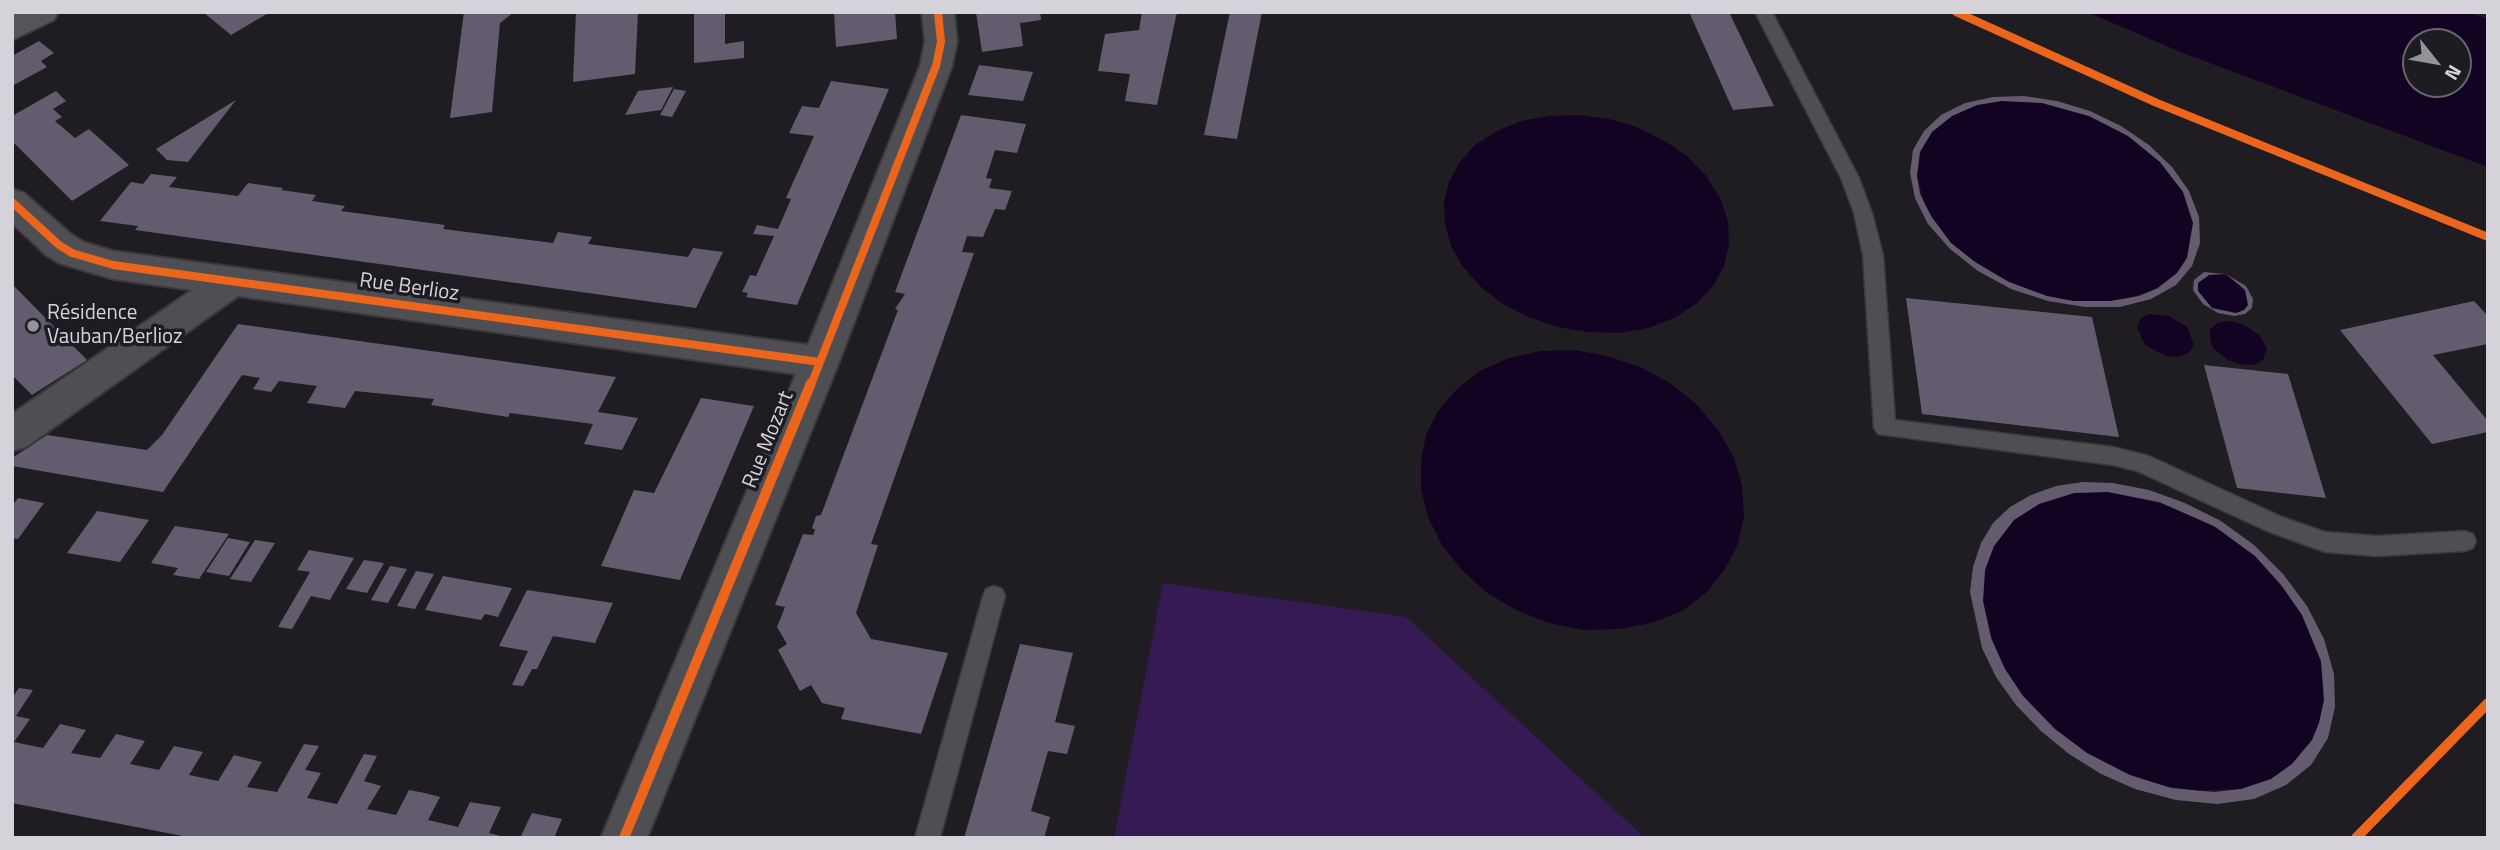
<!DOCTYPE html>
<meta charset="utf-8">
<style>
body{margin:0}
#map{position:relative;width:2500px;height:850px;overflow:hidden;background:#1f1d22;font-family:"Titillium Web",sans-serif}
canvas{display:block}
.frame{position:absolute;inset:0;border:14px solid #d5d3d9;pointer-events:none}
.north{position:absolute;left:2402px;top:28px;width:70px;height:70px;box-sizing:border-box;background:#1e1c23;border:2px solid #67656c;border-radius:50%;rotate:121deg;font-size:19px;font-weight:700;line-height:28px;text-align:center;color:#d5d3d9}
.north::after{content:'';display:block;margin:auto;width:24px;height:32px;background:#959399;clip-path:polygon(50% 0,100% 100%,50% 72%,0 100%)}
</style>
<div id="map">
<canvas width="2500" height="850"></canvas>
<div class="frame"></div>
<div class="north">N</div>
</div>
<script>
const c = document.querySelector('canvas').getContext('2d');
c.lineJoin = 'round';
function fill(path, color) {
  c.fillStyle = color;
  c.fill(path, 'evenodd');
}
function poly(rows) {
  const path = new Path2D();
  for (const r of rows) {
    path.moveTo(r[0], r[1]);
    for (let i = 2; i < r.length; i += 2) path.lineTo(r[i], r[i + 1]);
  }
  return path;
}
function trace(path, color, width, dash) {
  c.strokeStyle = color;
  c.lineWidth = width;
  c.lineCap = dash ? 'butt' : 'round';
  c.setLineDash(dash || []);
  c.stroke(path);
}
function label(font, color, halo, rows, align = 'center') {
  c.font = font + ' "Titillium Web",sans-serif';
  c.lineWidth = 7;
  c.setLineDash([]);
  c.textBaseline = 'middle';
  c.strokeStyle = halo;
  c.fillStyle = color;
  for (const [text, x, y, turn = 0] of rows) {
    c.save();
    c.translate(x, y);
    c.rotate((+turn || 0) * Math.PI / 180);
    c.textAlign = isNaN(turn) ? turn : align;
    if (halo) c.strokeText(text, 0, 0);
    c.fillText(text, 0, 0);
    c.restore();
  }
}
fill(poly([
 [1163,583,1406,617,1645,838,1114,838]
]), '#361a54');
fill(poly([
 [2087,12,2468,12,2488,19,2488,167,2183,53],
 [2458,42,2458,84,2416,84,2416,42],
 [2002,101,2042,103,2089,116,2128,136,2160,162,2183,192,2193,223,2187,258,2177,273,2154,290,2128,298,2105,302,2073,301,2047,296,2009,282,1975,262,1951,243,1937,225,1924,203,1917,176,1920,152,1935,128,1952,116,1977,105],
 [1579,115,1609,119,1637,127,1665,141,1688,157,1707,177,1721,200,1728,222,1729,244,1724,266,1713,286,1696,304,1674,318,1648,328,1619,333,1588,332,1558,327,1529,317,1503,304,1481,287,1463,267,1451,246,1445,224,1444,202,1449,182,1459,163,1475,145,1497,131,1521,121,1550,116],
 [2213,273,2230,277,2246,288,2249,308,2237,314,2210,308,2198,295,2196,282,2199,277],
 [2149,314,2169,316,2187,327,2194,345,2189,353,2177,357,2166,356,2145,345,2137,327,2141,318],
 [2229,321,2243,324,2260,336,2267,349,2263,360,2253,365,2239,364,2228,360,2214,349,2210,340,2210,330,2217,323],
 [1574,350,1607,356,1640,367,1670,383,1696,404,1718,430,1734,458,1742,486,1744,516,1738,544,1725,569,1707,592,1682,611,1651,623,1619,629,1584,630,1549,623,1516,610,1486,592,1462,570,1442,545,1428,517,1421,489,1421,461,1426,435,1438,411,1457,389,1480,371,1509,358,1541,351],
 [2108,492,2168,505,2222,531,2255,556,2273,575,2302,615,2321,661,2324,700,2319,723,2312,740,2292,764,2271,779,2241,789,2196,791,2156,784,2122,772,2080,749,2055,729,2023,696,2005,669,1994,647,1983,601,1985,570,1994,546,2014,520,2039,504,2074,493]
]), '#120323');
fill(poly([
 [203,12,270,12,231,35],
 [464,12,514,12,500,23,492,112,450,118],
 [576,12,638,12,635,74,573,82],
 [694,12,725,12,725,44,744,41,744,58,694,63],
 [834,12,895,12,897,39,836,47],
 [976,12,1040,12,1041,20,1020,23,1023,46,982,52],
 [1142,12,1177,12,1157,105,1125,101,1130,74,1098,71,1105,34,1139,30],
 [1230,12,1262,12,1237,139,1204,135],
 [1689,12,1729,12,1774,106,1733,110],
 [39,41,54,53,41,61,47,67,12,86,12,56],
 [979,65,1033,72,1023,101,968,95],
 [831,81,889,89,797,305,746,297,748,293,742,292,750,275,756,276,774,236,753,234,757,225,778,229,791,199,786,198,814,136,789,133,802,106,819,108],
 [673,87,661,110,625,115,638,91],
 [674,89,686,91,672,117,660,115],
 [56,91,66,101,53,109,62,117,55,121,75,138,89,129,129,165,72,201,12,141,12,116],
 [2024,96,2057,101,2090,111,2121,126,2149,145,2172,167,2189,191,2199,217,2200,243,2192,266,2176,285,2151,299,2120,307,2085,307,2048,301,2011,289,1978,271,1950,249,1928,224,1915,198,1910,173,1913,150,1924,131,1941,115,1965,103,1993,97],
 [2002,101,2042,103,2089,116,2128,136,2160,162,2183,192,2193,223,2187,258,2177,273,2158,288,2139,296,2111,301,2073,301,2047,296,2009,282,1975,262,1951,243,1931,216,1920,194,1917,176,1920,152,1932,132,1952,116,1977,105],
 [236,100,188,162,167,160,156,149],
 [961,115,1026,124,1017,153,995,150,986,178,992,179,989,188,1012,191,1005,210,995,209,983,237,967,236,962,252,974,253,871,544,878,545,856,613,871,639,948,653,921,734,841,719,845,708,822,703,811,685,800,691,778,650,787,644,777,627,785,607,775,605,803,534,813,535,815,530,812,528,816,516,821,515,898,310,895,309,905,294,895,292],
 [151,174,177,177,169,187,238,196,248,183,283,188,281,190,316,195,312,201,345,206,341,211,445,225,443,229,553,243,558,232,592,237,588,244,688,257,693,248,723,252,696,308,135,230,138,226,100,221,131,182,143,184],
 [2204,272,2224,274,2209,275,2198,283,2198,291,2212,308,2236,313,2244,310,2248,305,2245,290,2226,274,2246,286,2253,299,2252,308,2245,314,2234,316,2218,313,2203,304,2193,290,2194,280],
 [12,284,87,360,32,395,12,375],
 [1906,298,2092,317,2119,437,1922,414],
 [2474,301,2488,316,2488,344,2433,355,2488,421,2488,432,2432,444,2340,330],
 [238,324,616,377,598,412,638,418,622,450,584,444,593,424,510,413,508,417,431,405,434,399,355,391,345,408,307,403,317,386,279,381,271,392,253,389,260,378,242,375,163,492,12,466,12,458,47,435,147,450,162,435],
 [2204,365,2288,374,2326,498,2237,488],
 [701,398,754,406,680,580,601,566,634,490,654,493],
 [2083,482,2113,483,2149,490,2185,503,2221,521,2254,545,2283,574,2307,606,2324,639,2334,674,2335,707,2328,738,2311,765,2286,785,2254,799,2217,804,2176,800,2135,789,2101,774,2069,754,2041,731,2016,705,1996,677,1982,648,1970,592,1973,567,1981,543,1993,523,2010,507,2031,495,2056,486],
 [2108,492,2159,502,2214,526,2255,556,2282,586,2302,615,2321,661,2324,700,2319,723,2312,740,2292,764,2271,779,2241,789,2214,792,2171,788,2130,775,2087,753,2055,729,2023,696,2005,669,1991,638,1983,601,1985,570,1994,546,2014,520,2039,504,2074,493],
 [18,498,44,503,18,539,12,538,12,506],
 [97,511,149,520,120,562,67,553],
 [175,526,229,534,199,579,173,575,178,568,151,563],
 [228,538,250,542,229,576,206,572],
 [255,540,275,543,251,582,230,579],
 [309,550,354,558,330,600,311,596,292,629,278,627,310,572,297,570],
 [364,560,384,563,367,593,346,589],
 [390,566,407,569,388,603,371,600],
 [416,571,434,574,415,609,397,606],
 [443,576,471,581,512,588,498,617,485,614,481,620,425,610],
 [527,590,613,603,595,643,553,636,537,669,532,669,523,686,512,685,528,651,499,646],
 [1020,644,1073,653,1055,722,1075,726,1067,754,1048,751,1031,811,1050,817,1044,838,964,838],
 [19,688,33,690,16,716,30,719,14,742,43,748,60,724,86,730,71,753,100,758,116,734,145,741,130,764,159,770,174,746,203,752,189,775,218,781,234,755,262,762,247,787,277,792,304,744,319,746,305,770,321,773,307,798,337,804,364,754,377,756,364,781,381,786,367,809,396,815,409,790,425,793,440,797,428,820,458,827,470,802,501,807,489,833,508,838,193,838,12,803,12,698],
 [532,813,562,819,554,838,520,838]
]), '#635c6e');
const lane = poly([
 [1755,12,1772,12,1859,178,1872,213,1883,255,1895,420,2113,447,2149,456,2282,517,2325,532,2377,536,2465,531,2473,534,2476,541,2473,548,2465,551,2377,556,2325,552,2267,531,2137,471,2113,465,1878,434,1874,428,1863,255,1854,213,1841,178,1755,12],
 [994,586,1002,589,1005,596,940,838,915,838,983,596,986,589,994,586]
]);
const street = poly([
 [922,12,954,12,957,42,952,66,839,362,647,838,601,838,796,374,238,296,26,447,12,451,12,414,192,290,113,279,59,263,46,255,12,223,12,189,24,193,72,235,83,242,113,251,808,345,920,66,925,42,922,12]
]);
const secondary = poly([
 [17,12,58,12,54,20,12,40,12,15,17,12]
]);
trace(lane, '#3a383c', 3);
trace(street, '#3a383c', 4);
trace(secondary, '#3a383c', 4);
fill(lane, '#4f4e52');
fill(street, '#4f4e52');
fill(secondary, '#565459');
trace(poly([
 [1956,12,2157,103,2488,237],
 [12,202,59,245,72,253,113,265,820,362],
 [811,385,936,66,941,42,938,12]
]), '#eb651d', 8);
trace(poly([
 [624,838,811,383],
 [2356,838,2488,703]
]), '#eb651d', 10);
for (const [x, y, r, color] of [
 [33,326,7,"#959399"]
]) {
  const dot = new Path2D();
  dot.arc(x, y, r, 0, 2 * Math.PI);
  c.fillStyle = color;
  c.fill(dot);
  trace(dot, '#1e1c23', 2.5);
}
label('21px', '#d5d3d9', '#1e1c23', [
 ["Rue Berlioz",409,288,8],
 ["Rue Mozart",769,440,-68]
]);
label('21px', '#d5d3d9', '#1e1c23', [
 ["Résidence",47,314],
 ["Vauban/Berlioz",47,338]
], 'left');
</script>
